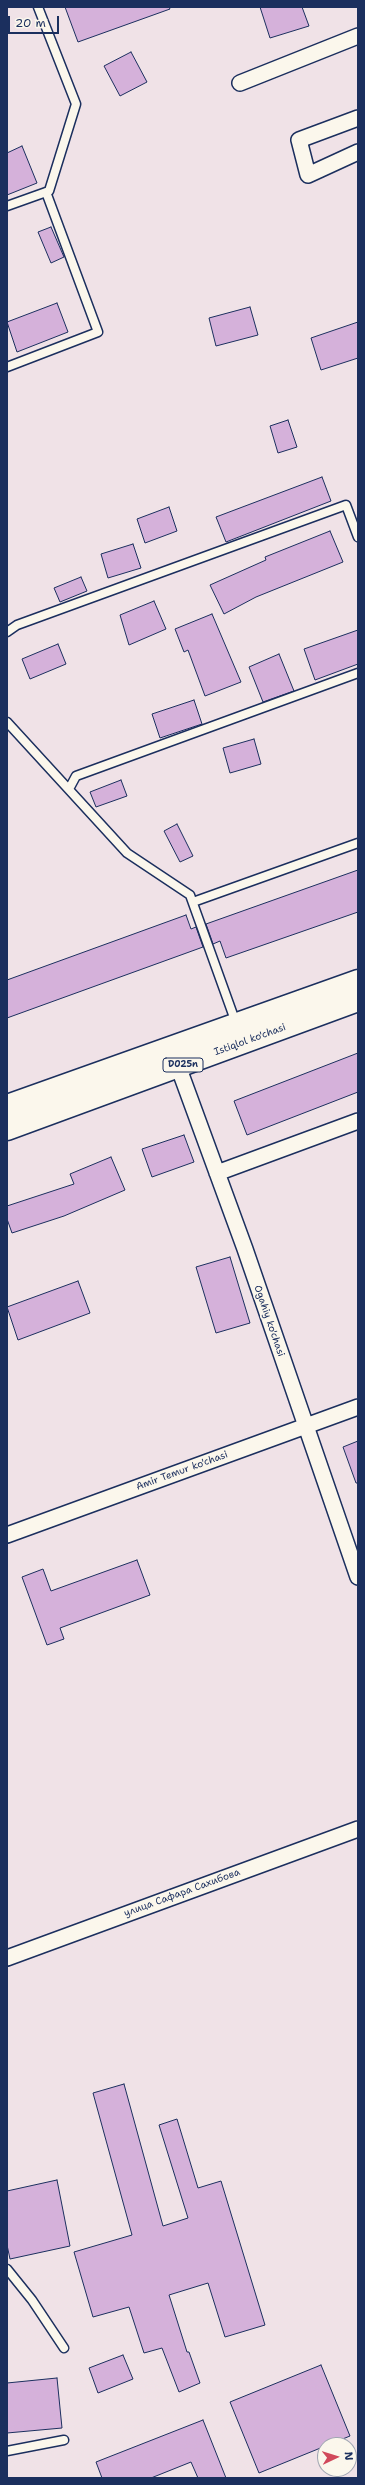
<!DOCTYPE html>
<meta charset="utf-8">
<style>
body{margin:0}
#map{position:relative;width:365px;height:2485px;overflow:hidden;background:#f0e2e7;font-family:"Shantell Sans",sans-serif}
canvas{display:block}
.frame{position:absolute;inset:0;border:8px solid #1b2f5e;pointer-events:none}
.north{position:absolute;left:317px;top:2437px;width:40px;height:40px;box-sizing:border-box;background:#fbf7ec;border:1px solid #a1a7b3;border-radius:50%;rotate:86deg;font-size:11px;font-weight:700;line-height:16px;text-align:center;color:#1b2f5e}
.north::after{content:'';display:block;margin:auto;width:14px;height:18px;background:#d1495b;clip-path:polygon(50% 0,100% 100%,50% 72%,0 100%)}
.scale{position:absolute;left:8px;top:16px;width:51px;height:18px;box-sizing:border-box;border:2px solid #1b2f5e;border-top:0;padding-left:5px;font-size:12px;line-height:14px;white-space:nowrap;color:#1b2f5e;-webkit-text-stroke:3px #fbf7ec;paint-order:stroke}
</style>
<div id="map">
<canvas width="365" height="2485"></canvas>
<div class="frame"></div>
<div class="north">N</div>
<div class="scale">20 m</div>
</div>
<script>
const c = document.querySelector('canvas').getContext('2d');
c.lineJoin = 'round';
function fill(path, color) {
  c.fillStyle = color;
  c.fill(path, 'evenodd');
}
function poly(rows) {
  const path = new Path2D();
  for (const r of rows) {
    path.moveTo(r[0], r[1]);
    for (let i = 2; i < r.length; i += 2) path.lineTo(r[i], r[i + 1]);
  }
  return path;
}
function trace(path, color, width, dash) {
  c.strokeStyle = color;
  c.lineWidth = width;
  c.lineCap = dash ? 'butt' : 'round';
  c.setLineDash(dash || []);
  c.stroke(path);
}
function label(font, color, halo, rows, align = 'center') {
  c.font = font + ' "Shantell Sans",sans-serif';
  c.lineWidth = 3.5;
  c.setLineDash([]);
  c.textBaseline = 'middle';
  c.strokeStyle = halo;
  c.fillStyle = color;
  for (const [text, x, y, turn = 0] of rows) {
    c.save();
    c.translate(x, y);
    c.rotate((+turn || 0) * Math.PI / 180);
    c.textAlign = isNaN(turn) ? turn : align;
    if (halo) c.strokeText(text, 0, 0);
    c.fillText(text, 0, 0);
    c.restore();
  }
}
const building = poly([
 [65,7,169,7,170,9,78,42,65,7],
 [260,7,302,7,309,26,270,38,260,7],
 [131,52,147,82,120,96,104,66,131,52],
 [22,146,37,183,7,195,7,153,22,146],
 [51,227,64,257,51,263,38,232,51,227],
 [57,303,68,332,17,352,7,322,57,303],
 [250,307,258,335,216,346,209,318,250,307],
 [358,322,358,358,321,370,311,338,358,322],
 [288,420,297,447,278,453,270,426,288,420],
 [322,477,331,501,226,542,216,517,322,477],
 [169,507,177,531,145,543,137,519,169,507],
 [330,531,343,562,256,597,224,614,210,585,266,560,265,557,330,531],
 [133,544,141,568,108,578,101,554,133,544],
 [81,577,87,591,60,602,54,588,81,577],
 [154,601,166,629,129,645,120,615,154,601],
 [212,614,241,682,205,696,188,650,184,652,175,629,212,614],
 [358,630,358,664,315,680,304,649,358,630],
 [58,644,66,664,30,679,22,659,58,644],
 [279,654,294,691,263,702,249,667,279,654],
 [194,700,202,724,160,738,152,714,194,700],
 [254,739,261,764,230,773,223,748,254,739],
 [121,780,127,796,96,807,90,792,121,780],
 [177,824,193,856,180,862,164,831,177,824],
 [358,870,358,912,226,958,220,941,213,944,206,924,358,870],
 [186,915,191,929,196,927,203,947,7,1018,7,980,186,915],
 [358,1053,358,1092,247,1135,234,1101,358,1053],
 [184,1135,194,1162,152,1177,142,1149,184,1135],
 [111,1157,125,1190,64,1216,12,1233,7,1219,7,1206,74,1184,70,1174,111,1157],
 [230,1257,250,1323,216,1333,196,1267,230,1257],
 [78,1281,90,1313,18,1340,7,1307,78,1281],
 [358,1441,358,1483,356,1483,343,1447,358,1441],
 [137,1560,150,1595,60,1628,64,1639,47,1645,22,1577,43,1569,51,1591,137,1560],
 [124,2084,163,2226,188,2218,159,2125,177,2119,198,2188,221,2181,265,2325,225,2337,208,2283,169,2295,187,2352,189,2352,200,2383,179,2392,162,2348,144,2353,129,2307,93,2317,74,2252,132,2235,93,2093,124,2084],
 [57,2180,70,2246,10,2259,7,2245,7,2191,57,2180],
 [123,2355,133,2379,98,2393,89,2368,123,2355],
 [321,2365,350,2436,259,2473,230,2402,321,2365],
 [57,2378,62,2428,7,2433,7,2383,57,2378],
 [203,2420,226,2478,198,2478,191,2462,151,2478,102,2478,96,2462,203,2420]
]);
fill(building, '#d5b1da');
trace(building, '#1b2f5e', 1);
const service = poly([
 [7,206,49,191,76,104,38,7],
 [7,367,98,332,46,192],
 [7,632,17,625,346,505,358,537],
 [7,722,127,853,190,895,236,1023],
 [69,789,76,776,358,673],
 [193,902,358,843],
 [7,2269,32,2300,64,2348],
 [7,2451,64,2440]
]);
const minor = poly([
 [240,83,358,36],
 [358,118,299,140,308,175,358,152],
 [178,1066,245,1249,358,1577],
 [217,1173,358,1121],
 [7,1535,358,1407],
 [7,1958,358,1829]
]);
const primary = poly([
 [7,1106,358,981],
 [7,1129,358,1000]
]);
trace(service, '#1b2f5e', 11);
trace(minor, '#1b2f5e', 18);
trace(primary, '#1b2f5e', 25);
trace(service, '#fbf7ec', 8);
trace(minor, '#fbf7ec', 15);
trace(primary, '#fbf7ec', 22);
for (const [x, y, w] of [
 [183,1065,40]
]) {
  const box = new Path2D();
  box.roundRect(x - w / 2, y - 7, w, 14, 3);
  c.fillStyle = '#fbf7ec';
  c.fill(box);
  trace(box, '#1b2f5e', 1);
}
label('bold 9px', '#1b2f5e', null, [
 ["D025n",183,1065]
]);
label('10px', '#1b2f5e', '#fbf7ec', [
 ["Istiqlol ko'chasi",250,1040,-20],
 ["Ogahiy ko'chasi",269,1321,71],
 ["Amir Temur ko'chasi",182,1471,-20],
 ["улица Сафара Сахибова",182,1893,-20]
]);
</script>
